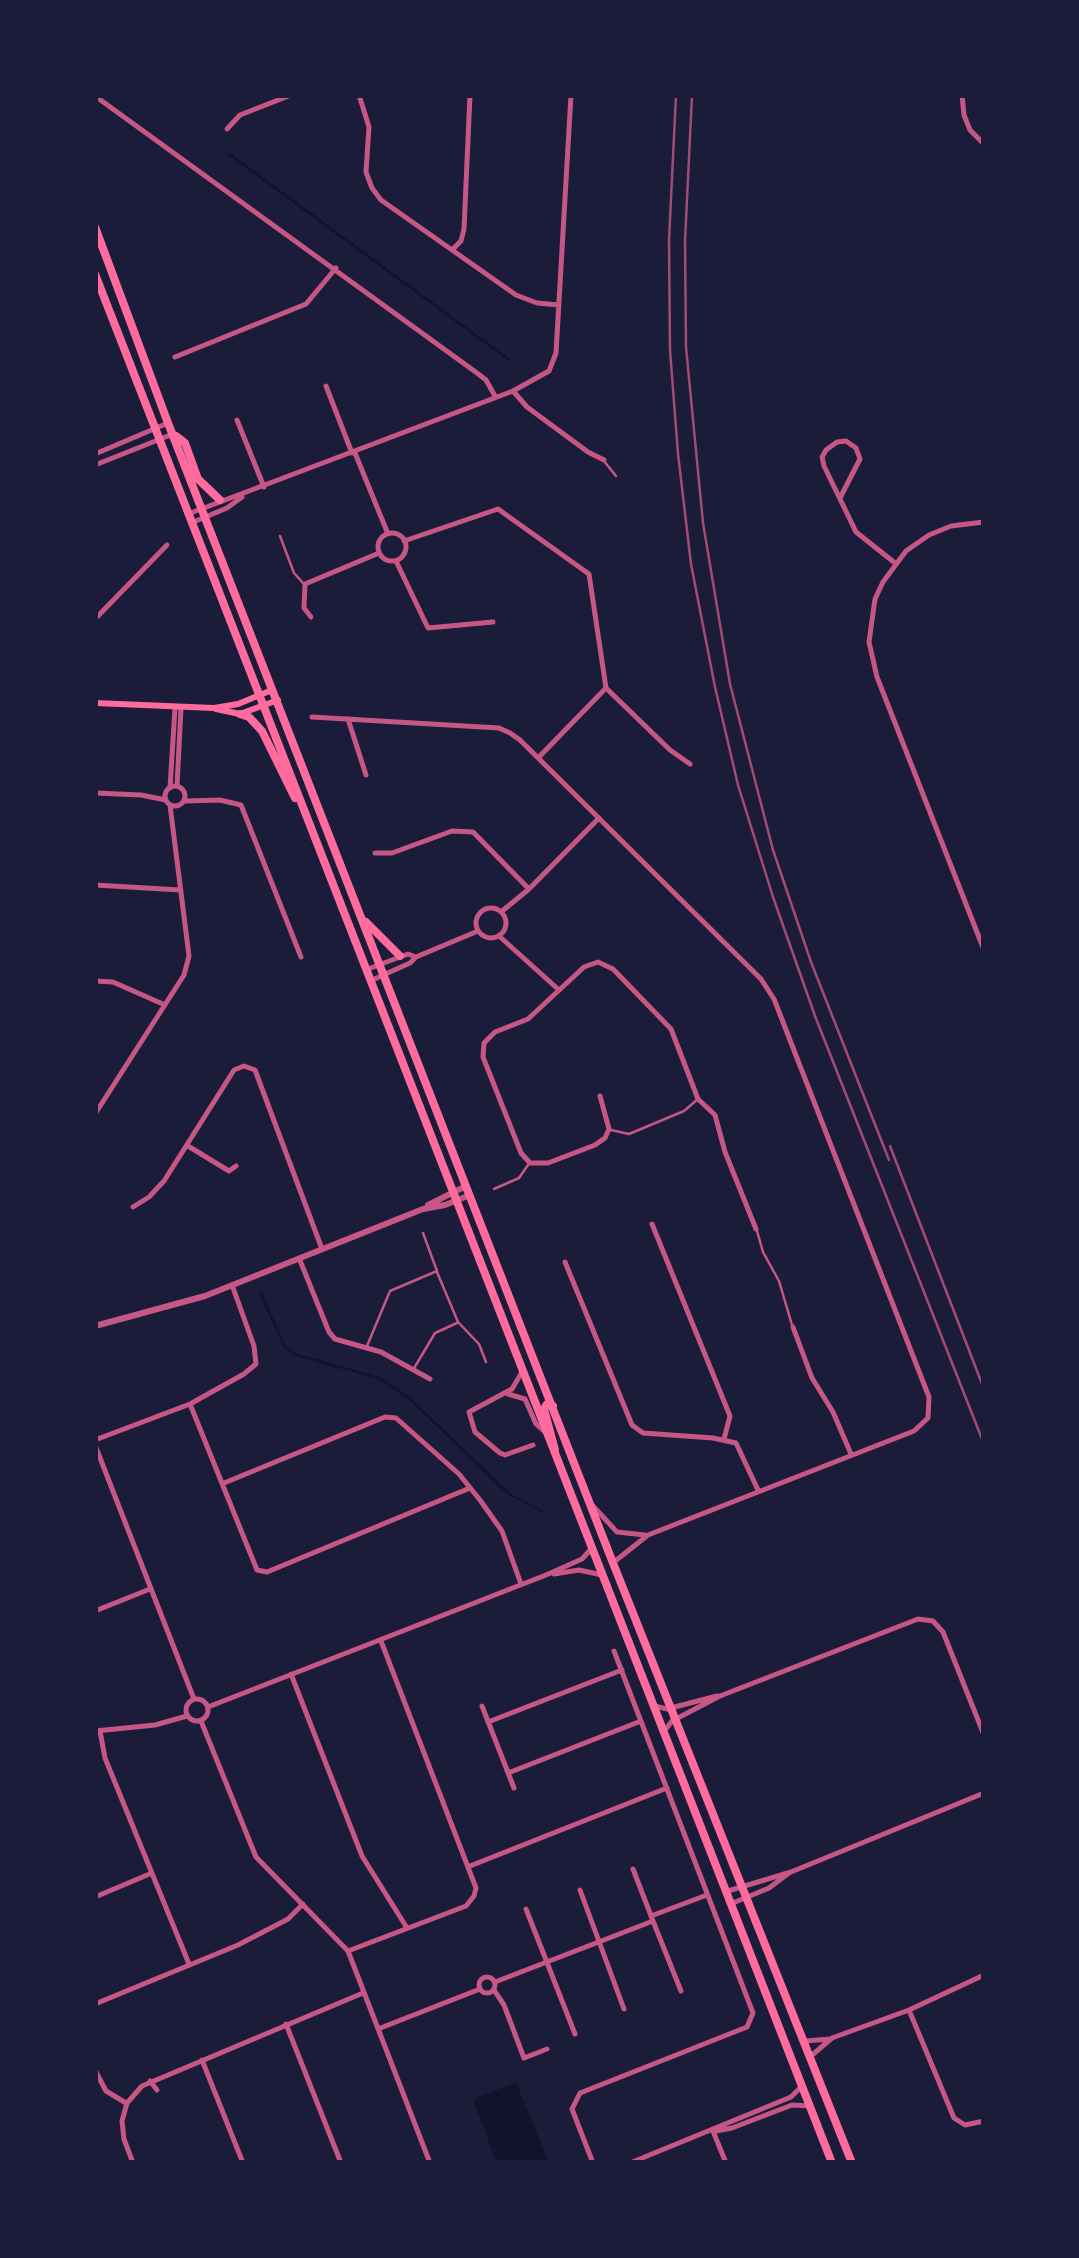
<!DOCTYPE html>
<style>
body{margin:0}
#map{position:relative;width:1079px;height:2258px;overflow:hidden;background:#1b1b3a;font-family:Mulish,sans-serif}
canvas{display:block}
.frame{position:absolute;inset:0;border:98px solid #1b1b3a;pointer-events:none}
</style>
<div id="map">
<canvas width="1079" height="2258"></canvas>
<div class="frame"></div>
</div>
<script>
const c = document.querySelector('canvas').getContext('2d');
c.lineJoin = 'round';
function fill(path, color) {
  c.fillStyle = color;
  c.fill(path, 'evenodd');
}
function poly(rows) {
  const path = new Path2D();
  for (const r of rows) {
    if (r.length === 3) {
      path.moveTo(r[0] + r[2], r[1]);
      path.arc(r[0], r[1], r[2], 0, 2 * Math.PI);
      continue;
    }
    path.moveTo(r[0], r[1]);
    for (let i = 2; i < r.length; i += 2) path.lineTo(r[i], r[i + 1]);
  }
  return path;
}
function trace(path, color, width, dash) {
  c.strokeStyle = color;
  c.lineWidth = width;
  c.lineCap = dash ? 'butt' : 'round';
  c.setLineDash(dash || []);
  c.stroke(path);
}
fill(poly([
 [514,2083,517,2085,549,2163,497,2163,474,2102,476,2098]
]), '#12122b');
trace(poly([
 [229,154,508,359],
 [260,1292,285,1347,294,1354,379,1378,409,1398,509,1494,542,1511]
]), '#12122b', 2.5);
trace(poly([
 [604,461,616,476],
 [280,536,294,573,303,583],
 [611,1130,629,1134,684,1111,698,1099],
 [494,1189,519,1178,528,1165],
 [757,1231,763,1252,779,1281,792,1325],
 [437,1272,458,1322,479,1344,486,1362],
 [367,1346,390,1291,437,1271,423,1233],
 [413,1370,435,1333,457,1323]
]), '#c65784', 2.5);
trace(poly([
 [359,95,369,127,366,172,372,188,381,200,516,295,537,303,559,305],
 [962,95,964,115,970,130,984,144],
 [95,96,477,373,486,380,495,396],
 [227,129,240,115,291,95],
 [452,250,461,241,464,229,470,95],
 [175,357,306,304,336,268],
 [326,386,352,453],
 [513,391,527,407,588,452,604,460],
 [237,420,264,487],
 [355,453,388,534],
 [95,454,168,423],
 [95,465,173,434],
 [840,498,860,459,856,448,846,441,837,442,826,450,822,457,824,466,856,532,895,563],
 [188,514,513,391,549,371,556,353,571,95],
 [984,522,951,526,929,535,906,551,883,582,875,599,869,642,877,677,984,950],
 [191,523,227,508,242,497],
 [392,547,14],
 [404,541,498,509,589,574,606,688,539,757],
 [396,561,428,628,493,622],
 [311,617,304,608,305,584,379,553],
 [95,619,167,545],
 [606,688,670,750,690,764],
 [312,717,499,728,510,733,520,740,761,979,774,999,929,1397,928,1418,914,1431,648,1535,614,1562],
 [348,719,366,775],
 [177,786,181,708],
 [175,796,10],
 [170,788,175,708],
 [95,793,141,795,166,800],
 [184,801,220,800,241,805,301,957],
 [375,853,392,853,452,831,473,832,529,889],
 [95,885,180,890],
 [491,923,15],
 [501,912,529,889,599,818],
 [499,936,559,990],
 [368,969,408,954,416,957],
 [95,981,113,982,165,1005],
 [370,981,410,963,416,957,478,931],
 [600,1096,609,1129,605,1138,595,1145,548,1163,530,1163,521,1153,483,1057,484,1043,495,1032,528,1019,584,967,598,962,613,969,671,1029,698,1099,715,1115,725,1152,756,1229],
 [95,1114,184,975,189,956,170,805],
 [188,1146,229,1171,236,1166],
 [133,1207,149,1197,164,1181,234,1070,244,1066,255,1070,322,1249],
 [652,1224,730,1416,724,1439],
 [299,1258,329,1332,335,1339,381,1352,430,1379],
 [565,1262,632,1425,643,1433,713,1438,736,1443,758,1490],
 [793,1327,812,1378,833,1412,851,1454],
 [522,1372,512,1389,469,1412,475,1432,500,1453,505,1455,533,1445],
 [508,1394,525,1399,536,1424,545,1432],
 [190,1404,257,1570,267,1572,470,1488],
 [95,1440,190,1404,244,1374,256,1364,254,1346,232,1285],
 [95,1445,194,1699],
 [224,1483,385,1417,396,1418,459,1474,480,1500,502,1531,521,1584],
 [593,1506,617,1532,645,1535],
 [554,1574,579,1570,602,1575],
 [95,1611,150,1589],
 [291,1674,362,1856,407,1928],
 [197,1710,11],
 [482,1706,514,1788],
 [655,1706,667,1709,717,1696],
 [208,1707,546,1575,582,1559,592,1548],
 [201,1721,256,1857,348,1951,430,2163],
 [488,1722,622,1670],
 [665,1730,672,1721,720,1696,918,1619,933,1621,943,1632,984,1735],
 [95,1731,155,1725,187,1716],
 [100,1731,105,1758,189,1964],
 [508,1773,641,1721],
 [470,1866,667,1788],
 [580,1890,624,2009],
 [728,1891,791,1872,984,1793],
 [95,1897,152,1873],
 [733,1903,769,1888,789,1873],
 [526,1909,575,2034],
 [651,1916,707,1895],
 [653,1921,681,1991],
 [348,1951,466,1906,474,1896,476,1888,381,1641],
 [487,1985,8],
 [495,1982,653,1921,633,1869],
 [494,1990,504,2005,524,2058,547,2049],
 [95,2004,238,1945,288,1919,303,1904],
 [909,2010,954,2118,965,2125,984,2121],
 [286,2024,341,2163],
 [378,2029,480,1989],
 [805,2041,830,2039],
 [811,2056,832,2038,909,2010,984,1975],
 [202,2060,243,2163],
 [95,2070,106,2091,126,2103],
 [150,2081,157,2090],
 [713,2131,726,2163],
 [716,2131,732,2128,792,2105,810,2106],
 [133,2163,124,2139,122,2121,127,2103,142,2086,363,1993],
 [593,2163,572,2109,580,2093,747,2027,753,2013,614,1651],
 [630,2163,791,2097,802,2086]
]), '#c65784', 5);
trace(poly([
 [428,1205,466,1186],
 [95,1326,205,1296,423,1209,445,1205,470,1195]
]), '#c65784', 6);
trace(poly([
 [95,703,214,708,238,704,272,690],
 [216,709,240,714,278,700]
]), '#ff6b9d', 6);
trace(poly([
 [95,227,168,423,613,1563,852,2163],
 [95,274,832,2163],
 [176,436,185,443,198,479,220,500],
 [240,714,249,717,262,731,295,798],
 [366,922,400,956],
 [553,1406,547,1404,544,1409,555,1450]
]), '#ff6b9d', 8);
trace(poly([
 [676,95,669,240,670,350,678,454,691,564,715,687,738,785,773,897,815,1016,984,1444],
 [692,95,685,241,686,347,703,523,730,684,773,850,811,962,889,1160],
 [890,1146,984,1389]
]), '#a44b75', 2.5);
</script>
